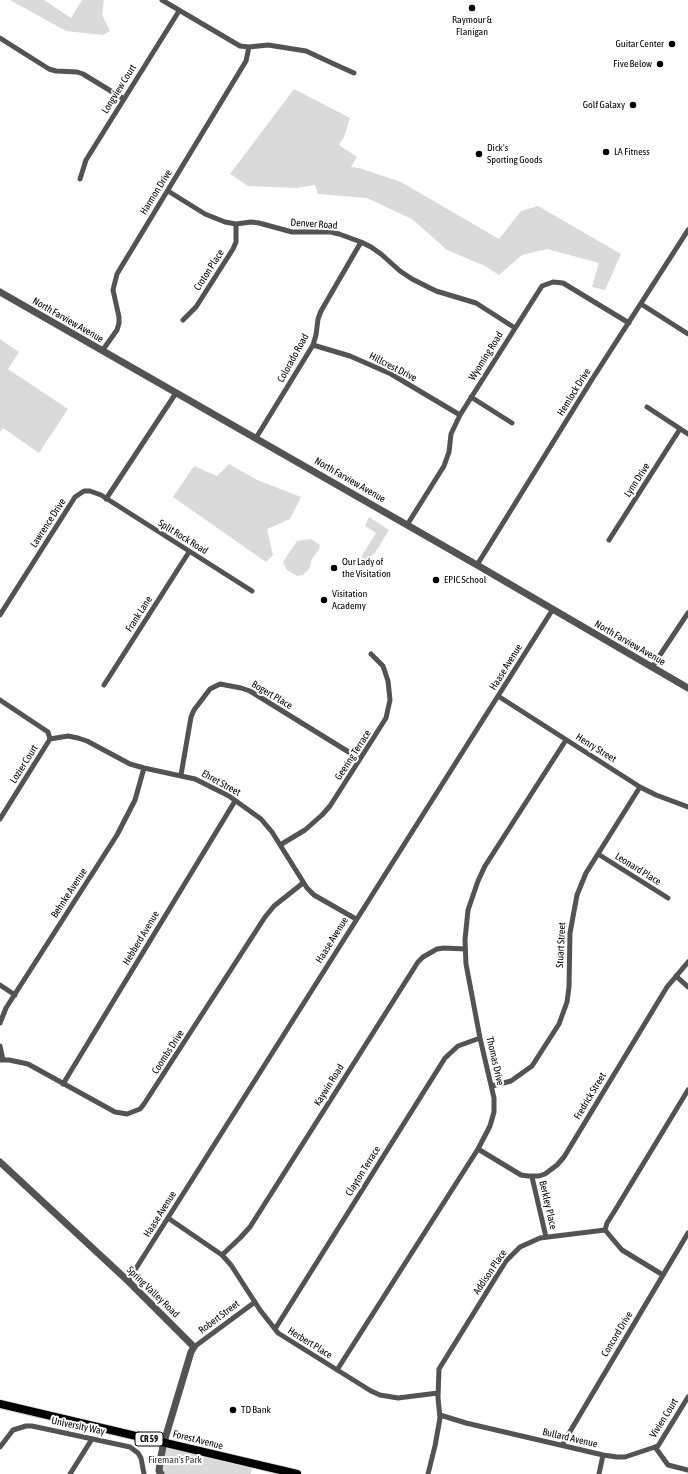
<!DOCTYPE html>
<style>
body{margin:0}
canvas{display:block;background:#fff}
</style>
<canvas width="688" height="1474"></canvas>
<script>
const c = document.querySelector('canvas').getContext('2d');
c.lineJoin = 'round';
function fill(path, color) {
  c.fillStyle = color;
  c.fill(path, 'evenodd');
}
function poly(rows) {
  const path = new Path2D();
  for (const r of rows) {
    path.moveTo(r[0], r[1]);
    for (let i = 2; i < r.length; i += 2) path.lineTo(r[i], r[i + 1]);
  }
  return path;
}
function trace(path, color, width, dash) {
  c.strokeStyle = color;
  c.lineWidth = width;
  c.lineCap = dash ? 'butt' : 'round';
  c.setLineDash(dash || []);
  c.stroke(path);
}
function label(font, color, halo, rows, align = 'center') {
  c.font = font + ' "Asap Condensed",sans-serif';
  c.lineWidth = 4;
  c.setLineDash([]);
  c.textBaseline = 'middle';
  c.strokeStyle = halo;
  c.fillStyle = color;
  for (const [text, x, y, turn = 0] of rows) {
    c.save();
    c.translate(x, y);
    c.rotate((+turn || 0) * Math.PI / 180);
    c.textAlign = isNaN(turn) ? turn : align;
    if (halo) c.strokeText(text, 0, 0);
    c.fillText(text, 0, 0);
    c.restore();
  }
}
fill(poly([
 [10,0,44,0,71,18,82,0,104,0,102,15,110,31,103,35,66,31],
 [294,89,350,118,344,137,339,145,357,157,351,167,359,168,401,182,499,239,521,211,538,206,621,254,605,290,592,287,599,263,547,249,522,255,499,275,485,266,447,250,412,219,367,198,318,194,315,185,296,188,248,186,230,174],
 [0,339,19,352,8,369,68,409,39,453,3,428,0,432],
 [229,464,257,480,301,497,290,519,267,529,273,555,266,562,173,497,194,466,217,476],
 [369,517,389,530,375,553,369,558,365,559,361,557,376,533,365,526],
 [311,539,320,545,319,549,312,559,309,569,303,575,297,576,287,570,283,562,297,541],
 [164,1442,253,1463,251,1474,161,1474]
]), '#dadada');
const primary = poly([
 [0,1404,297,1474]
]);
trace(primary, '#dbdbdb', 10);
trace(poly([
 [162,0,240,46,249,47,268,45,306,51,334,64,354,73],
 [0,38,49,69,56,71,77,72,83,74,124,99],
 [80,179,86,160,179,11],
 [168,191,205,214,225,222,236,224,251,222,259,223,292,232,331,232,339,234,361,242,371,247,381,254,400,271,412,279,436,291,476,303,515,328],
 [641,304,688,334],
 [183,320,196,307,233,249,236,242,236,224],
 [313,345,350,356,391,374,460,415],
 [102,351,117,330,119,323,119,317,113,290,117,274,246,61,249,47],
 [471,397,512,423],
 [647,407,688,434],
 [256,438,313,345,316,335,318,319,321,311,361,242],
 [106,499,176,393],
 [407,525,444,466,449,452,451,434,460,415,542,286,553,282,563,283,629,323],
 [609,540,680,429],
 [477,565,591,381,688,230],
 [0,615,75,497,84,491,90,491,101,495,252,591],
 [652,667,688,613],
 [104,685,189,552],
 [498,696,640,787,656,795,688,807],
 [0,700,48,732,50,739],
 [50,739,68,736,78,738,87,741,130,764,144,768,195,779,229,796,261,819,272,832,307,888,314,895,356,919],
 [181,775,191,717,194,710,210,689,220,684,241,688,250,691,360,759],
 [0,819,50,739],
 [280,845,305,830,322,815,330,806,360,759,386,718,390,700,388,681,383,666,371,654],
 [598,854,668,898],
 [676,976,688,987],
 [0,985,15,995],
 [0,1023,6,1008,117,835,135,800,144,768],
 [0,1046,3,1060],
 [0,1060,9,1060,28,1064,115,1112,127,1114,140,1109,144,1104,265,917,274,906,303,883],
 [63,1084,235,801],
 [492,1086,511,1081,532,1066,559,1024,567,1002,569,987,570,933,577,895,586,873,640,787],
 [478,1149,521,1175,528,1176,539,1176,545,1174,557,1165,564,1157,667,987,688,962],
 [532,1177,546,1237],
 [168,1218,222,1255,231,1265,260,1310,278,1333,371,1391,380,1395,398,1398,438,1393],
 [605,1230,607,1223,614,1212,688,1090],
 [605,1230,622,1250,663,1275],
 [222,1255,240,1238,250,1227,418,962,423,957,437,949,444,948,465,949],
 [128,1281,553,609],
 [275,1329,445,1058,458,1046,480,1038],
 [194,1347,255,1302],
 [337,1370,478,1149,490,1126,494,1112,494,1098,480,1038,466,964,465,940,468,910,478,881,485,866,566,740],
 [440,1415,466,1423,603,1455,617,1457,625,1457,658,1446,688,1397],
 [562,1445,688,1233],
 [0,1447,13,1430,26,1426,32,1426,130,1447,138,1453,141,1458,144,1474],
 [655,1447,668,1465,688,1470],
 [70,1474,92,1439],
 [428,1474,435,1446,440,1418,438,1398,439,1369,506,1261,520,1247,540,1238,605,1230],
 [599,1474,603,1455]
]), '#535353', 5);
trace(poly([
 [0,292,477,565,688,688],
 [0,1162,128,1281,194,1347,191,1352,164,1442,160,1461,159,1471,161,1474]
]), '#535353', 7);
trace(primary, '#000', 8);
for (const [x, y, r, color] of [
 [472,8,4,"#000"],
 [672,44,4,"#000"],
 [660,64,4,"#000"],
 [633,105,4,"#000"],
 [606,152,4,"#000"],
 [479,154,4,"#000"],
 [334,568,4,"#000"],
 [436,580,4,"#000"],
 [324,600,4,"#000"],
 [233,1410,4,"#000"]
]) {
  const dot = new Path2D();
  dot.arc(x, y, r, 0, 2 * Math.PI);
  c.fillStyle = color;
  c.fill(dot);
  trace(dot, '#fff', 1.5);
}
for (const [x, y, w] of [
 [149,1439,28]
]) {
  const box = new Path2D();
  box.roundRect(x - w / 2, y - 7, w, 14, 3);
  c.fillStyle = '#fff';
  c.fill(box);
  trace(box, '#000', 1);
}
label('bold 9px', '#000', null, [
 ["CR 59",149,1439]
]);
label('10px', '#000', '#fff', [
 ["Raymour &",472,20,"center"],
 ["Flanigan",472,32,"center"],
 ["Guitar Center",664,44,"right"],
 ["Five Below",652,64,"right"],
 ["Golf Galaxy",625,105,"right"],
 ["Dick's",487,148],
 ["Sporting Goods",487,160],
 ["LA Fitness",614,152],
 ["Our Lady of",342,562],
 ["the Visitation",342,574],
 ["EPIC School",444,580],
 ["Visitation",332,594],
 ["Academy",332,606],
 ["TD Bank",241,1410]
], 'left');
label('10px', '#000', '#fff', [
 ["Longview Court",119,89,-58],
 ["Harmon Drive",156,192,-58],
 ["Denver Road",314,224,4],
 ["Croton Place",209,270,-57],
 ["North Farview Avenue",68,320,30],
 ["Wyoming Road",486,356,-58],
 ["Colorado Road",293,358,-61],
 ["Hillcrest Drive",393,367,27],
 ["Hemlock Drive",574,392,-58],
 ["North Farview Avenue",350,480,30],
 ["Lynn Drive",637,480,-57],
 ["Lawrence Drive",48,523,-57],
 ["Split Rock Road",183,537,32],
 ["Frank Lane",139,614,-57],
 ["North Farview Avenue",630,643,30],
 ["Haase Avenue",506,667,-58],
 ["Bogert Place",272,695,31],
 ["Henry Street",596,748,32],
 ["Geering Terrace",353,755,-57],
 ["Lozier Court",24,764,-58],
 ["Ehret Street",221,783,29],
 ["Leonard Place",638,869,32],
 ["Behnke Avenue",69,893,-57],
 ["Hebberd Avenue",141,938,-59],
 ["Haase Avenue",332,940,-58],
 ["Stuart Street",561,945,-87],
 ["Coombs Drive",168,1052,-57],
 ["Thomas Drive",495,1061,77],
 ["Kaywin Road",329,1085,-58],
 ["Fredrick Street",590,1096,-59],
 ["Clayton Terrace",363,1171,-58],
 ["Berkley Place",548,1205,77],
 ["Haase Avenue",160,1214,-58],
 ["Addison Place",490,1272,-56],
 ["Spring Valley Road",153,1292,44],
 ["Robert Street",219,1317,-37],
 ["Concord Drive",617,1334,-59],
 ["Herbert Place",310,1343,32],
 ["Vivien Court",664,1418,-58],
 ["University Way",78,1426,12],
 ["Bullard Avenue",570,1438,13],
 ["Forest Avenue",198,1440,14]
]);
label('10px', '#313131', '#fff', [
 ["Fireman's Park",175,1460]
]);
</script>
